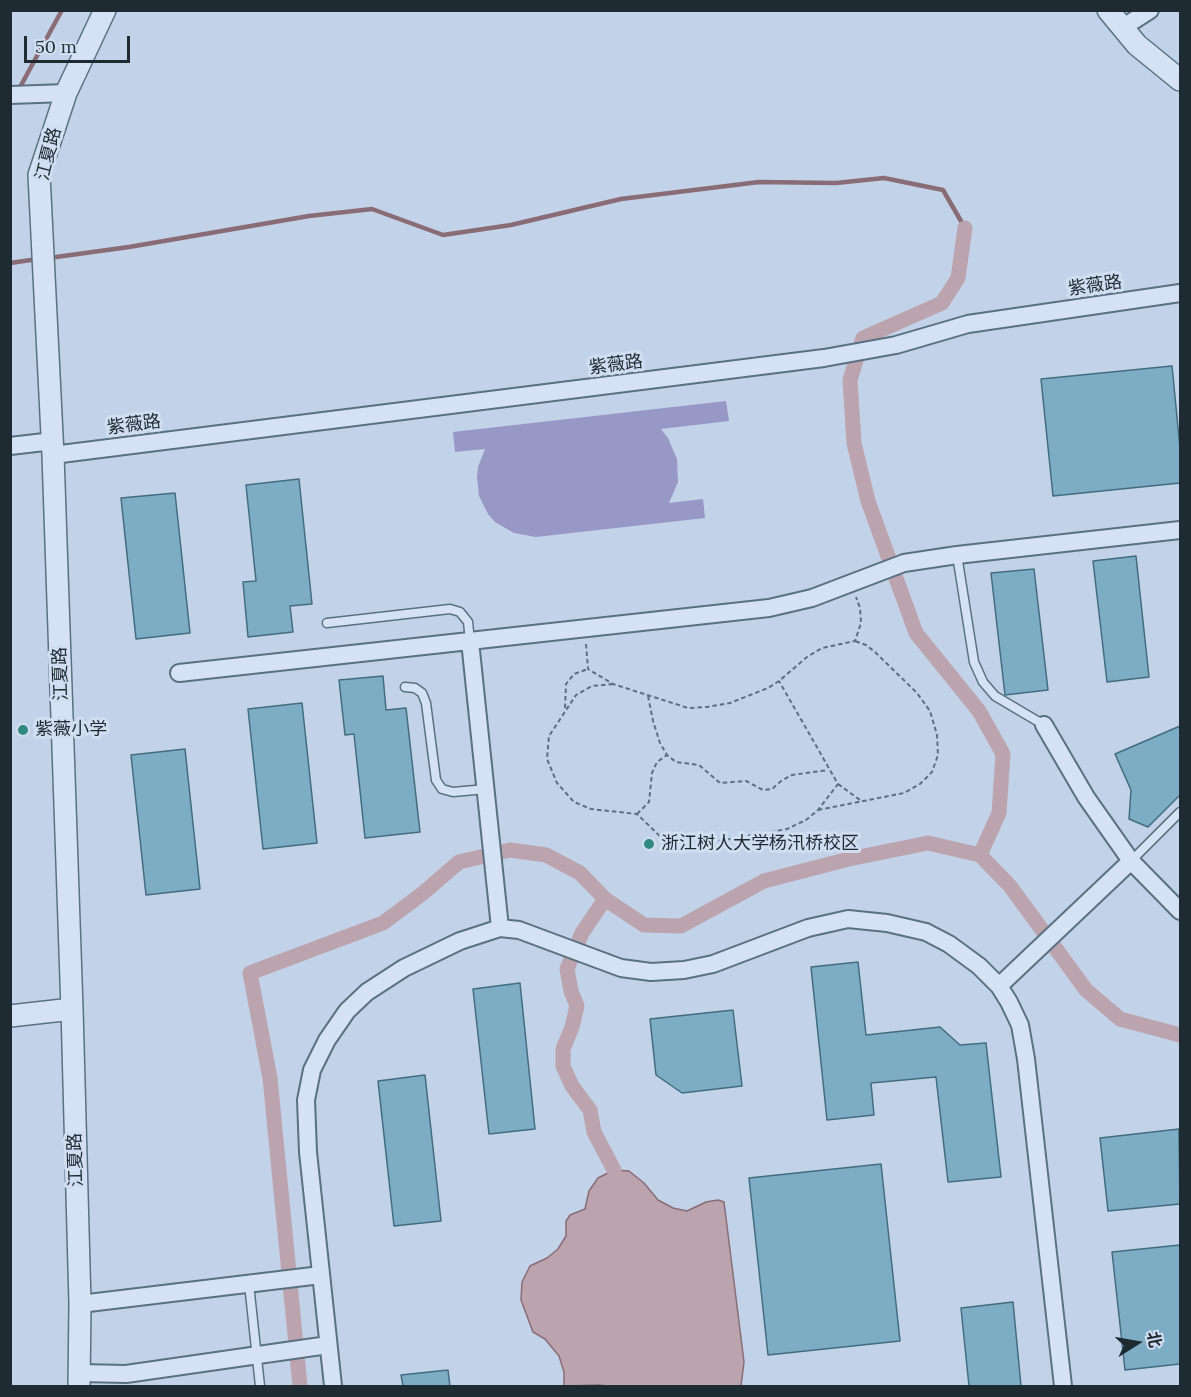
<!DOCTYPE html>
<meta charset="utf-8">
<style>
body{margin:0}
#map{position:relative;width:1191px;height:1397px;overflow:hidden;background:#c2d2e9;font-family:Lora,"Noto Sans SC",serif}
canvas{display:block}
.frame{position:absolute;inset:0;border:12px solid #1e2b33;pointer-events:none}
.north{position:absolute;left:1107px;top:1313px;width:60px;height:60px;-webkit-text-stroke:4px #d1def1;paint-order:stroke;rotate:79deg;font-size:16px;font-weight:700;line-height:24px;text-align:center;color:#1e2b33}
.north::after{content:'';display:block;margin:auto;width:21px;height:27px;background:#1e2b33;clip-path:polygon(50% 0,100% 100%,50% 72%,0 100%)}
.scale{position:absolute;left:24px;top:36px;width:106px;height:27px;box-sizing:border-box;border:3px solid #1e2b33;border-top:0;padding-left:8px;font-size:18px;line-height:21px;white-space:nowrap;color:#1e2b33;-webkit-text-stroke:4px #d1def1;paint-order:stroke}
</style>
<div id="map">
<canvas width="1191" height="1397"></canvas>
<div class="frame"></div>
<div class="north">北</div>
<div class="scale">50 m</div>
</div>
<script>
const c = document.querySelector('canvas').getContext('2d');
c.lineJoin = 'round';
function fill(path, color) {
  c.fillStyle = color;
  c.fill(path, 'evenodd');
}
function poly(rows) {
  const path = new Path2D();
  for (const r of rows) {
    path.moveTo(r[0], r[1]);
    for (let i = 2; i < r.length; i += 2) path.lineTo(r[i], r[i + 1]);
  }
  return path;
}
function trace(path, color, width, dash) {
  c.strokeStyle = color;
  c.lineWidth = width;
  c.lineCap = dash ? 'butt' : 'round';
  c.setLineDash(dash || []);
  c.stroke(path);
}
function label(font, color, halo, rows, align = 'center') {
  c.font = font + ' Lora,"Noto Sans SC",serif';
  c.lineWidth = 6;
  c.setLineDash([]);
  c.textBaseline = 'middle';
  c.strokeStyle = halo;
  c.fillStyle = color;
  for (const [text, x, y, turn = 0] of rows) {
    c.save();
    c.translate(x, y);
    c.rotate((+turn || 0) * Math.PI / 180);
    c.textAlign = isNaN(turn) ? turn : align;
    if (halo) c.strokeText(text, 0, 0);
    c.fillText(text, 0, 0);
    c.restore();
  }
}
fill(poly([
 [726,401,729,421,661,429,668,438,677,459,678,482,669,503,703,499,705,518,536,537,514,533,495,522,488,514,479,496,477,477,478,467,485,449,455,452,453,432]
]), '#9898c6');
const water = poly([
 [614,1170,629,1171,644,1183,658,1200,673,1208,687,1211,706,1202,718,1200,724,1202,744,1362,741,1386,607,1386,599,1385,564,1386,564,1372,559,1356,545,1339,533,1332,521,1300,522,1282,530,1266,547,1258,558,1249,566,1236,566,1221,570,1215,585,1209,589,1191,598,1178,614,1170]
]);
fill(water, '#bca4ae');
trace(water, '#896c76', 1.5);
trace(poly([
 [19,89,62,10],
 [56,257,129,247,309,216,372,209,443,235,511,225,621,199,759,182,836,183,884,178,943,190,965,228],
 [10,263,31,260]
]), '#896c76', 4.5);
trace(poly([
 [965,228,958,278,942,303,863,338,850,380,854,443,868,501,916,633,979,711,1003,754,999,813,980,855],
 [605,899,582,933,567,969,571,991,577,1006,572,1027,563,1049,563,1066,572,1086,590,1110,594,1132,614,1170],
 [300,1386,270,1078,250,973,383,923,422,894,459,862,510,850,546,855,580,873,605,899,644,925,681,926,764,881,849,859,928,843,980,855,1010,886,1086,990,1120,1019,1180,1035]
]), '#bca4ae', 15);
const building = poly([
 [1172,366,1180,448,1180,483,1053,496,1041,379,1172,366],
 [299,479,312,604,290,606,293,632,248,637,243,582,256,581,246,485,299,479],
 [175,493,190,633,136,639,121,498,175,493],
 [1136,556,1149,677,1107,682,1093,561,1136,556],
 [1034,569,1048,690,1005,695,991,573,1034,569],
 [383,676,386,710,406,708,420,832,365,838,354,734,345,735,339,680,383,676],
 [302,703,317,843,263,849,248,709,302,703],
 [1180,726,1180,795,1148,827,1129,819,1131,790,1115,754,1180,726],
 [185,749,200,889,146,895,131,755,185,749],
 [858,962,866,1035,940,1027,960,1045,986,1043,1001,1177,948,1182,936,1077,871,1083,874,1115,827,1120,811,967,858,962],
 [520,983,535,1129,489,1134,473,989,520,983],
 [733,1010,742,1086,682,1093,656,1075,650,1019,733,1010],
 [425,1075,441,1221,394,1226,378,1081,425,1075],
 [1179,1129,1180,1204,1108,1211,1100,1138,1179,1129],
 [881,1164,900,1341,768,1355,749,1178,881,1164],
 [1180,1245,1180,1364,1125,1370,1112,1252,1180,1245],
 [1013,1302,1021,1386,969,1386,961,1308,1013,1302],
 [448,1370,450,1386,403,1386,401,1375,448,1370]
]);
fill(building, '#7cadc4');
trace(building, '#436d7e', 1.5);
const service = poly([
 [957,555,974,662,983,682,995,696,1044,725],
 [327,623,450,609,460,612,468,622,470,641],
 [405,687,415,688,422,693,426,703,436,780,442,789,453,792,486,789],
 [1131,861,1180,812],
 [249,1284,260,1386]
]);
const minor = poly([
 [1122,28,1150,10],
 [10,95,66,93],
 [10,446,53,441],
 [53,455,824,358,896,345,968,324,1180,293],
 [470,641,500,928],
 [179,673,769,608,812,598,904,563,957,555,1180,530],
 [1044,725,1086,797,1131,861,1180,911],
 [999,986,1131,861],
 [80,1304,321,1275],
 [80,1373,126,1374,328,1345],
 [333,1386,308,1152,306,1100,312,1070,327,1040,347,1011,367,992,404,968,460,941,500,928,519,930,621,968,651,972,684,970,713,964,808,928,848,919,887,923,926,932,949,944,979,966,999,986,1009,1002,1020,1025,1026,1059,1063,1386]
]);
const tertiary = poly([
 [1108,10,1137,45,1180,80],
 [10,1016,72,1009],
 [79,1386,80,1304,72,1009,53,455,39,175,66,93,105,10]
]);
trace(service, '#5b7181', 11);
trace(minor, '#5b7181', 20);
trace(tertiary, '#5b7181', 24);
trace(poly([
 [586,644,588,669,613,684,688,708,707,707,730,703,768,688,779,681,807,657,822,648,855,641,861,623,860,608,856,597],
 [613,684,592,686,576,695,549,736,547,759,557,783,574,802,591,809,637,814,665,841,679,848,787,829,806,820,818,810,838,784,779,681],
 [648,696,653,721,660,743,667,755,676,762,699,765,720,783,746,781,763,790,772,789,781,781,792,775,828,770],
 [565,708,566,684,574,674,588,669],
 [838,784,860,800],
 [818,810,904,793,920,784,932,772,938,755,937,735,930,711,917,693,875,652,866,645,855,641],
 [637,814,649,802,652,773,657,762,667,755]
]), '#5b7181', 2, [4.5, 3]);
trace(service, '#d5e2f5', 8);
trace(minor, '#d5e2f5', 16);
trace(tertiary, '#d5e2f5', 21);
for (const [x, y, r, color] of [
 [23,730,6,"#318a81"],
 [649,844,6,"#318a81"]
]) {
  const dot = new Path2D();
  dot.arc(x, y, r, 0, 2 * Math.PI);
  c.fillStyle = color;
  c.fill(dot);
  trace(dot, '#d1def1', 2);
}
label('18px', '#1e2b33', '#d1def1', [
 ["江夏路",49,154,-76],
 ["紫薇路",1095,286,-8],
 ["紫薇路",616,365,-7],
 ["紫薇路",134,425,-7],
 ["江夏路",61,674,-92],
 ["江夏路",76,1160,-92]
]);
label('18px', '#1e2b33', '#d1def1', [
 ["紫薇小学",35,730],
 ["浙江树人大学杨汛桥校区",661,844]
], 'left');
</script>
